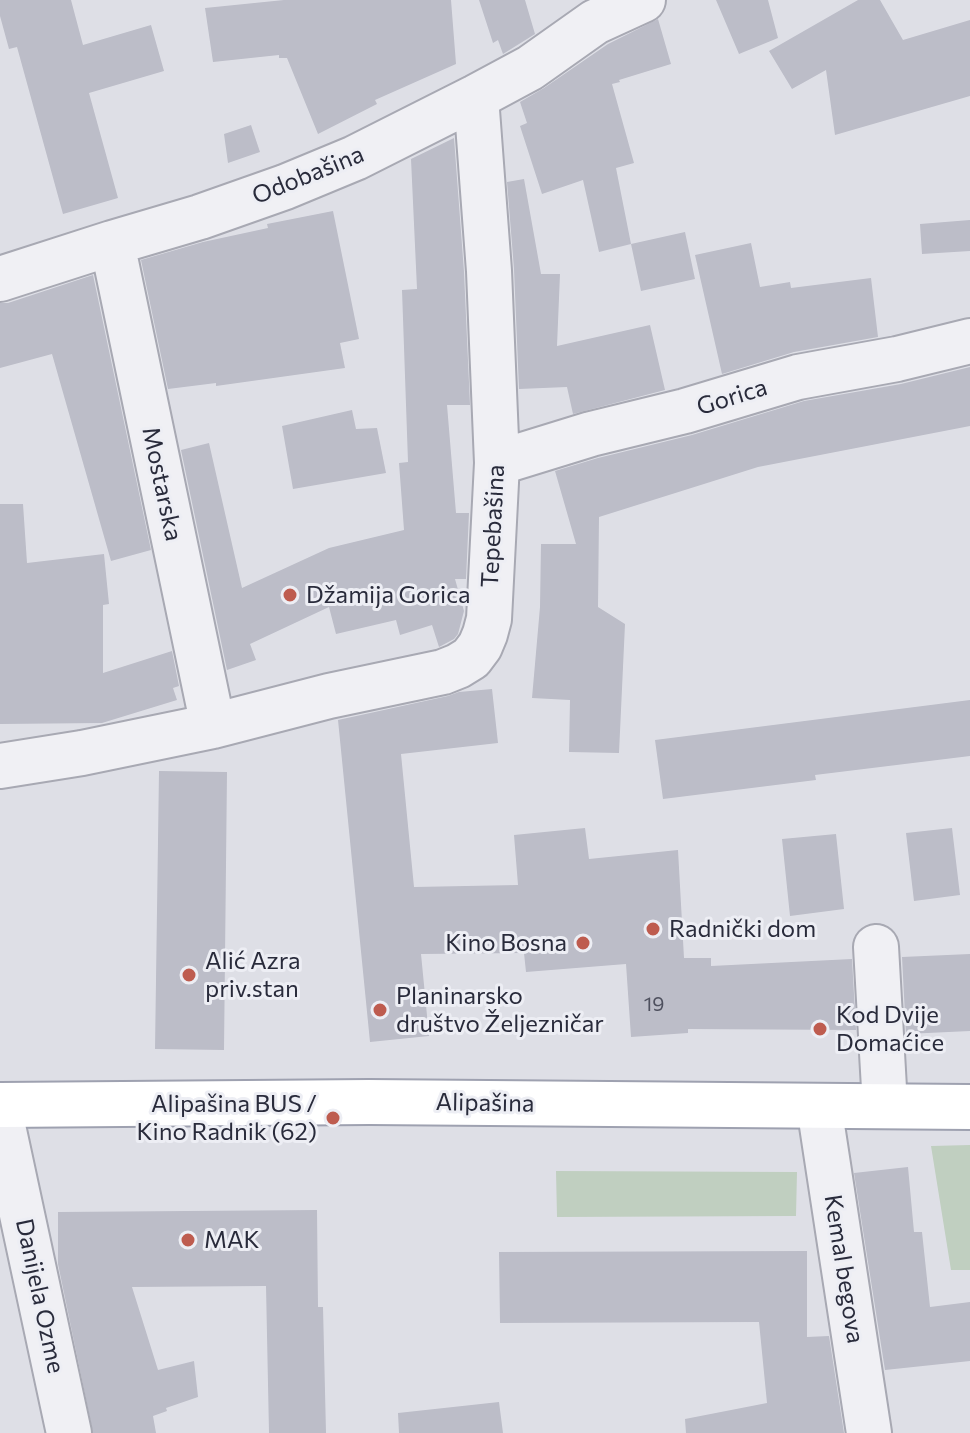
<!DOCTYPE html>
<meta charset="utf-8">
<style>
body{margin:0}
canvas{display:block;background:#dedfe6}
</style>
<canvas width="970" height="1433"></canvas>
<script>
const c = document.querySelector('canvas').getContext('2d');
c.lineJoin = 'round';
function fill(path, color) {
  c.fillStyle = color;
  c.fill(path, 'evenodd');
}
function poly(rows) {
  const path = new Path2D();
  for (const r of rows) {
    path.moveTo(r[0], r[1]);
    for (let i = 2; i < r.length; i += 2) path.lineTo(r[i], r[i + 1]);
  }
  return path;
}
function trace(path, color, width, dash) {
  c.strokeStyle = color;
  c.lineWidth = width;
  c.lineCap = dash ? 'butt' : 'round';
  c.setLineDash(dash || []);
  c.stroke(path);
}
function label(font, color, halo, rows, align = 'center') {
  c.font = font + ' Commissioner,sans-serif';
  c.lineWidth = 6;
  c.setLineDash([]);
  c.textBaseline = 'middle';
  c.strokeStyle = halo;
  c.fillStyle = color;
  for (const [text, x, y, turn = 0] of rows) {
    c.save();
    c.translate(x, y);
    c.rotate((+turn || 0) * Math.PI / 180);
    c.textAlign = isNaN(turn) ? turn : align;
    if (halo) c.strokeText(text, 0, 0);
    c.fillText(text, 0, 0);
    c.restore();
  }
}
fill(poly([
 [970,1145,970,1270,951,1270,931,1146],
 [556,1171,797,1172,796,1216,557,1217]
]), '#c0cfc0');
fill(poly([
 [0,0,71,0,83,45,151,25,164,71,89,93,118,198,63,214,17,47,9,49,0,16],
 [284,0,451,0,456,64,375,100,377,104,318,134,287,58,279,58,279,55,213,62,205,8],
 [479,0,525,0,535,34,503,54,498,40,493,43],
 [716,0,768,0,778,38,739,54],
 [858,0,880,0,903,40,970,20,970,96,835,135,826,70,792,89,769,51],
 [658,19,671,64,619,80,620,82,612,84,634,163,616,168,631,244,599,252,583,180,542,194,520,126,527,123,520,102,544,88,608,44],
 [251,125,260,152,228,163,224,134],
 [454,138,464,272,470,405,447,405,456,513,469,513,466,579,455,579,464,611,458,634,454,639,439,647,432,625,400,635,396,620,336,634,329,607,250,644,256,660,227,670,181,450,209,443,242,588,329,548,404,530,399,463,408,462,402,290,417,289,411,159],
 [524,179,541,274,560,274,557,346,650,325,665,390,573,414,567,387,519,389,514,269,507,182],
 [333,211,359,339,340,343,345,368,216,386,216,383,168,389,141,260,203,242,268,228,267,224],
 [970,220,970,251,922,254,920,224],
 [685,232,695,279,641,291,631,244],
 [751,243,760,287,790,282,791,288,871,278,878,337,794,352,722,374,695,255],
 [93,275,151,550,111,561,52,354,0,368,0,303,8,303],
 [970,367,970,426,758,467,599,517,598,607,625,624,619,753,569,752,570,700,532,698,540,607,541,544,576,544,555,471,598,458,692,435,804,401,901,384],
 [352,410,356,429,377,428,386,473,293,489,282,426],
 [0,504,23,504,27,563,104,554,109,604,103,605,103,673,172,651,179,686,173,688,177,700,102,723,0,724],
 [492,689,498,743,401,754,414,887,518,885,514,835,585,828,589,859,678,850,684,958,711,958,711,966,852,959,856,1030,688,1029,688,1033,631,1037,626,964,526,972,524,953,421,954,429,1036,370,1042,338,720,448,696,459,692],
 [970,700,970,756,815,775,816,780,663,799,655,740],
 [159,771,227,772,224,1050,155,1049],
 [952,828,960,895,914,901,906,833],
 [836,834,844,909,790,916,782,839],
 [970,954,970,1031,906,1034,902,957],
 [908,1167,914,1232,922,1232,930,1307,970,1302,970,1361,885,1370,854,1173],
 [317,1210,318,1307,323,1307,326,1433,269,1433,266,1286,132,1287,158,1370,194,1361,198,1397,166,1408,167,1411,153,1416,156,1433,93,1433,58,1264,58,1212],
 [807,1251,807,1337,829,1336,844,1433,686,1433,685,1419,767,1403,759,1322,500,1323,499,1252],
 [499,1402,503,1433,399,1433,398,1413]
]), '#bcbdc8');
const minor = poly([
 [112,243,213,726],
 [0,279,112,243,200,217,285,187,355,158,476,97,530,68,595,22,643,0],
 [497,463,591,434,685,411,798,377,897,359,970,341],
 [0,766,82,753,213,726,329,696,443,672,458,666,471,658,480,646,485,634,489,619,497,463,489,271,476,97],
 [876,947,885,1106],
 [819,1106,869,1433],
 [0,1112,69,1433]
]);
const major = poly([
 [0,1105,369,1102,970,1107]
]);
trace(minor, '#a8a9b3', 48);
trace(major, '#9ea1b0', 48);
trace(minor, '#f0f0f4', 44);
trace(major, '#fff', 44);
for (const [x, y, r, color] of [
 [290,595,8,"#be5c4f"],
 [653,929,8,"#be5c4f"],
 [583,943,8,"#be5c4f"],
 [189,975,8,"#be5c4f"],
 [380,1010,8,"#be5c4f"],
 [820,1029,8,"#be5c4f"],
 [333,1118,8,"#be5c4f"],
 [188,1240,8,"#be5c4f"]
]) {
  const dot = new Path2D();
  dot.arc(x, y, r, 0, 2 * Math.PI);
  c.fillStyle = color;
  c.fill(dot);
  trace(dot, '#edeef4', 3);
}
label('20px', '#4e505e', null, [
 ["19",654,1004]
]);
label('24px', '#292b3b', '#edeef4', [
 ["Odobašina",308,175,-22],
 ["Gorica",732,397,-17],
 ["Mostarska",162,484,78],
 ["Tepebašina",493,526,-87],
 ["Alipašina",485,1103,1],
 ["Kemal begova",844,1269,81],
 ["Danijela Ozme",40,1296,78]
]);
label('24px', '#292b3b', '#edeef4', [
 ["Džamija Gorica",306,595],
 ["Radnički dom",669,929],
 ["Kino Bosna",567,943,"right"],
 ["Alić Azra",205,961],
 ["priv.stan",205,989],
 ["Planinarsko",396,996],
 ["društvo Željezničar",396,1024],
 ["Kod Dvije",836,1015],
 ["Domaćice",836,1043],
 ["Alipašina BUS /",317,1104,"right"],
 ["Kino Radnik (62)",317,1132,"right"],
 ["MAK",204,1240]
], 'left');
</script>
